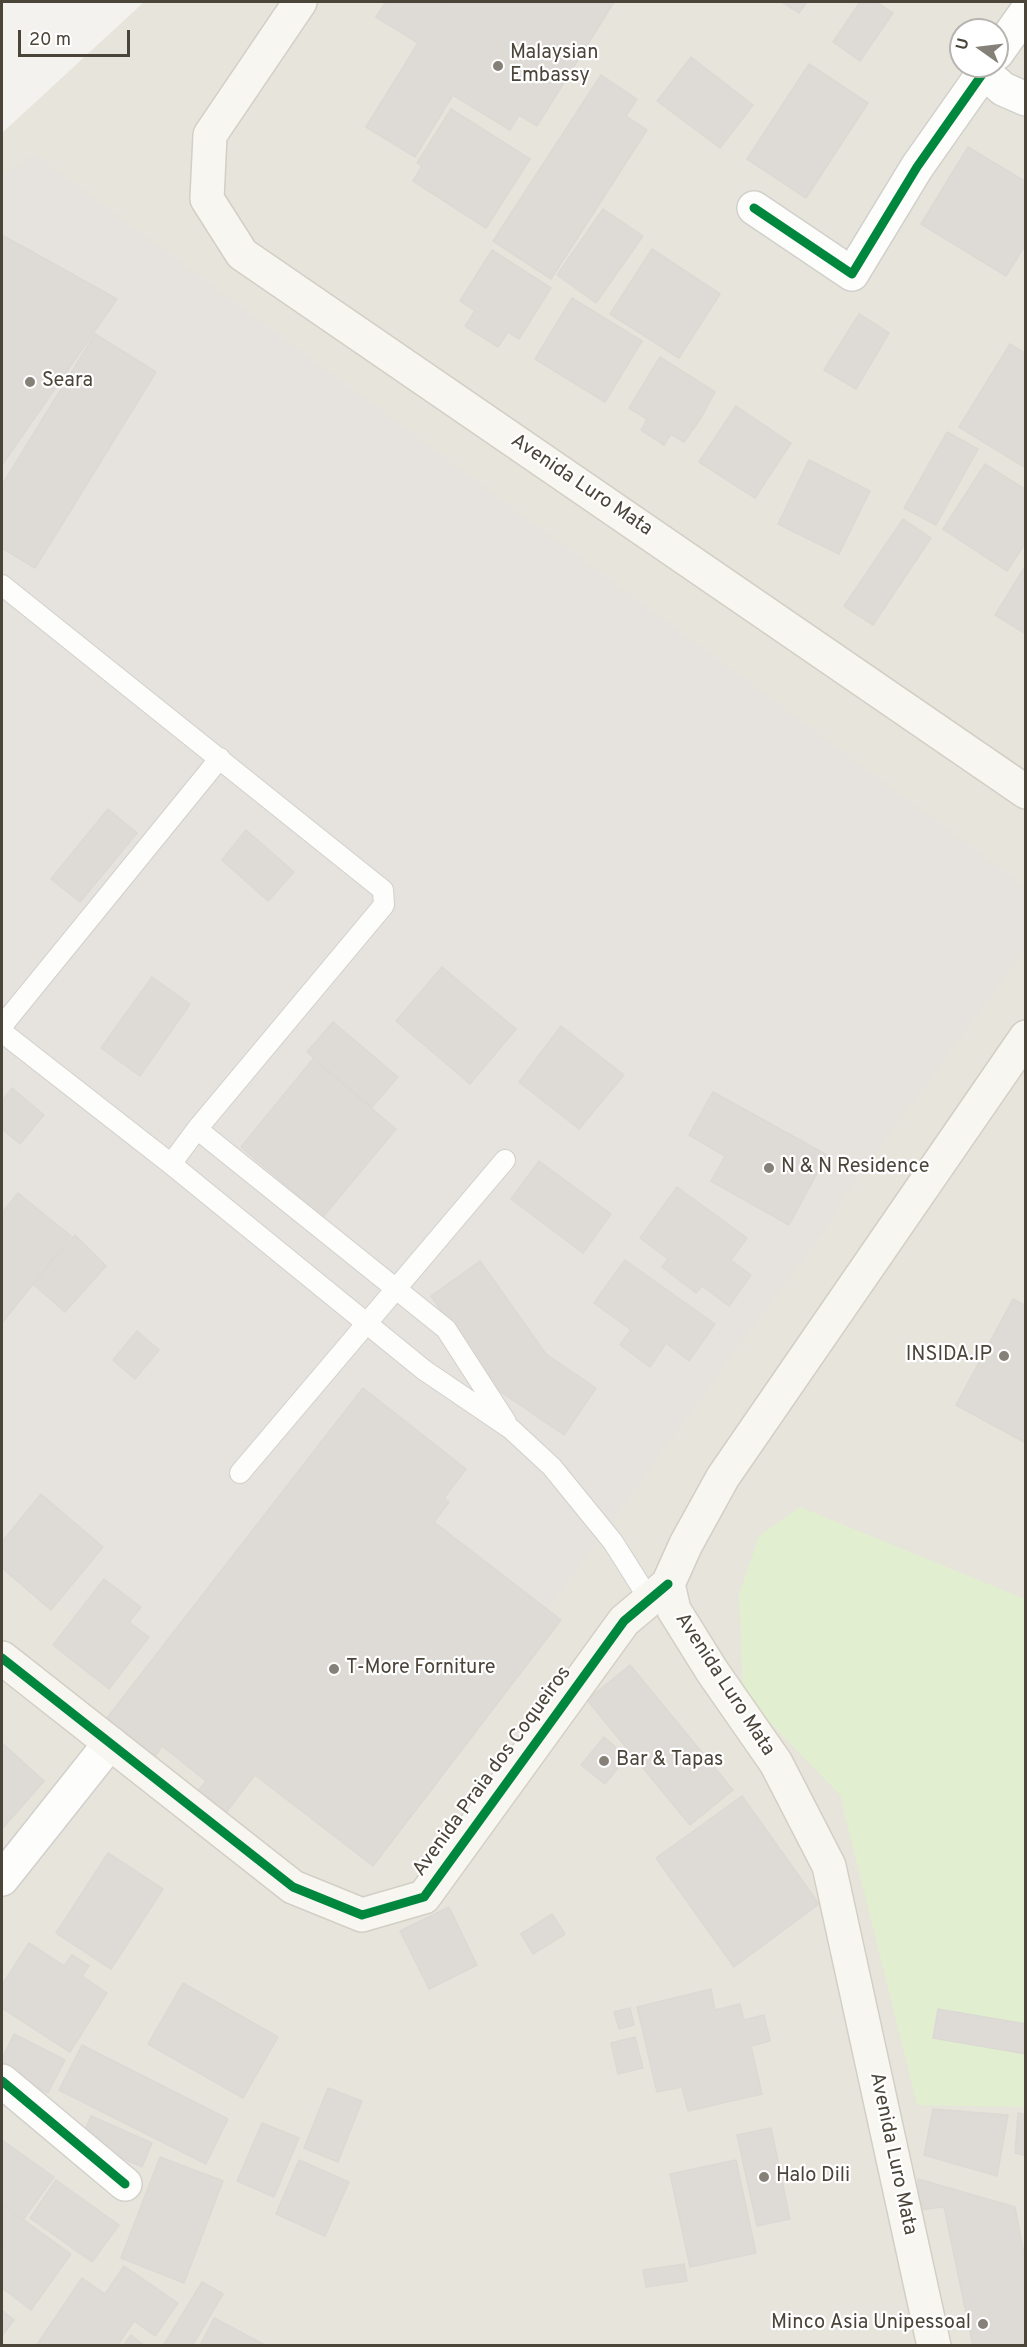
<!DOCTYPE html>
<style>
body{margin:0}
#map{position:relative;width:1027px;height:2347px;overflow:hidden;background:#f4f2ee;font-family:Overpass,sans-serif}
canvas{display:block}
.frame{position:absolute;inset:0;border:3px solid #4b4439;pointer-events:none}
.north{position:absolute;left:949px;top:18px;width:60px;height:60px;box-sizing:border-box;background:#fff;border:2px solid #b7b4b0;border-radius:50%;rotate:284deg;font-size:16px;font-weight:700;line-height:24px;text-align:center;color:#4b4439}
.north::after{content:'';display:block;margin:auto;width:21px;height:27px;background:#868178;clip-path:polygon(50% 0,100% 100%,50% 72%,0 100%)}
.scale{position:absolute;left:18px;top:30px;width:112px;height:27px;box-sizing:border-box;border:3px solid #4b4439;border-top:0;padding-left:8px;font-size:18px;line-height:21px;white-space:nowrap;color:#4b4439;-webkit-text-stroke:4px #fff;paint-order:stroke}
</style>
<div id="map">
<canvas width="1027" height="2347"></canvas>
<div class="frame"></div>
<div class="north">U</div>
<div class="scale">20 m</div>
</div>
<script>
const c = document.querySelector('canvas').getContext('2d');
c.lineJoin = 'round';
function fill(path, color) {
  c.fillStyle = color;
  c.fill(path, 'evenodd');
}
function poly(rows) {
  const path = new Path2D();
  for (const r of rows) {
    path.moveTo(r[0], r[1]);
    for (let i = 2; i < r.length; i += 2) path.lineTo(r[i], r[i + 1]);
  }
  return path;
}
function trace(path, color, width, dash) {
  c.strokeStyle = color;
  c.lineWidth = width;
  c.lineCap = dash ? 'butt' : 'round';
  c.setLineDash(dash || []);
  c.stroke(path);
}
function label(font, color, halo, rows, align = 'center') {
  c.font = font + ' Overpass,sans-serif';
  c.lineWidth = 4.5;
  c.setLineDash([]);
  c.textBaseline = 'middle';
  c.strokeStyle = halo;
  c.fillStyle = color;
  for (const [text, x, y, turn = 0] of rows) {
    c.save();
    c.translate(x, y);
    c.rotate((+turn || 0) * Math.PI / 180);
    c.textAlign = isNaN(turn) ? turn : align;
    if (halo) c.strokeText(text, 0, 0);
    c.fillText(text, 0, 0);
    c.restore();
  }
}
fill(poly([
 [144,2,1025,2,1025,2345,2,2346,2,133],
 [961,30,997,30,997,66,961,66]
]), '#e7e4dc');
fill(poly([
 [34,154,1025,887,1025,949,846,1193,824,1231,739,1345,374,1849,2,1558,2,176]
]), '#e6e2de');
fill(poly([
 [800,1507,1025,1599,1025,2107,917,2105,840,1795,743,1695,739,1594,759,1536]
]), '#e1eecf');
const building = poly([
 [386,2,444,2,448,4,449,2,614,2,537,126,519,115,510,130,453,95,415,157,366,127,418,43,376,17,386,2],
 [782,2,807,2,799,13,782,2],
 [860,2,876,2,893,13,860,61,833,42,860,2],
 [691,57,753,105,720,148,657,101,691,57],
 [809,64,868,103,806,198,747,159,809,64],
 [601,75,637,99,626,116,647,130,551,279,493,241,601,75],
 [451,109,530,159,486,228,413,181,422,166,417,163,451,109],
 [968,147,1026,182,1026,244,1006,276,921,224,968,147],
 [603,209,643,236,596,303,557,275,603,209],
 [2,235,117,299,2,465,2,235],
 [652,249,720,294,679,358,610,314,652,249],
 [492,250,551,288,519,339,508,332,498,347,465,326,475,311,460,301,492,250],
 [572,298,642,341,605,402,535,359,572,298],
 [859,314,889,333,856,389,824,370,859,314],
 [95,334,156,372,35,568,2,548,2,485,95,334],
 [1010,344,1026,354,1026,468,959,427,1010,344],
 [660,357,715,392,701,418,684,442,671,434,664,445,641,430,647,419,629,408,660,357],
 [736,406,791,443,755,498,699,462,736,406],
 [947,432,978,449,936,525,904,508,947,432],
 [809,460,870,491,839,554,778,524,809,460],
 [985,464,1026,490,1026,542,1007,571,943,529,985,464],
 [903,519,931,538,873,625,844,606,903,519],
 [1026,565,1026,634,995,615,1026,565],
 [108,809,137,833,80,902,51,879,108,809],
 [246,830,294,872,268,901,222,860,246,830],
 [442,967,516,1029,470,1084,396,1021,442,967],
 [152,977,190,1004,140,1076,101,1048,152,977],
 [333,1022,398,1077,372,1107,307,1052,333,1022],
 [561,1026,624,1075,579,1129,519,1082,561,1026],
 [313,1059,396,1129,323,1217,241,1147,313,1059],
 [12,1088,44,1115,20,1144,2,1129,2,1101,12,1088],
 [713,1092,827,1155,789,1225,711,1181,725,1156,689,1135,713,1092],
 [539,1161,611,1214,583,1253,511,1199,539,1161],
 [677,1187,747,1238,731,1260,751,1275,729,1306,702,1286,696,1293,662,1267,668,1259,640,1238,677,1187],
 [18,1193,71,1236,2,1323,2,1213,18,1193],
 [75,1235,106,1266,65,1312,33,1284,75,1235],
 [625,1260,715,1324,689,1361,666,1343,650,1367,620,1345,631,1330,594,1303,625,1260],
 [480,1261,546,1354,596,1388,564,1435,495,1388,431,1296,480,1261],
 [1013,1299,1026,1306,1026,1443,956,1405,1013,1299],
 [137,1331,159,1350,135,1379,113,1360,137,1331],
 [363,1388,466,1469,444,1498,449,1502,434,1522,561,1620,373,1866,255,1775,224,1815,196,1794,206,1781,162,1746,155,1756,107,1718,363,1388],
 [41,1494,103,1547,51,1610,2,1568,2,1542,41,1494],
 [104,1579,141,1607,129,1622,149,1637,109,1689,53,1645,104,1579],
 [630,1665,733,1790,690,1825,587,1700,630,1665],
 [604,1737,627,1757,605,1784,581,1765,604,1737],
 [2,1743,44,1781,2,1829,2,1743],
 [742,1796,819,1904,734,1967,656,1858,742,1796],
 [108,1853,163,1889,111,1969,56,1933,108,1853],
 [449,1907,477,1965,429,1989,400,1931,449,1907],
 [552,1914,565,1934,533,1954,521,1934,552,1914],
 [29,1943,64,1966,72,1955,89,1966,82,1976,107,1993,70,2052,2,2008,2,1985,29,1943],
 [183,1983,278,2037,243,2098,148,2044,183,1983],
 [711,1989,715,2010,740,2004,744,2020,764,2015,770,2041,751,2046,762,2094,688,2111,682,2087,657,2092,637,2007,711,1989],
 [630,2008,634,2025,619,2029,614,2012,630,2008],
 [938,2009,1026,2024,1026,2054,933,2038,938,2009],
 [14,2034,65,2060,48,2093,2,2069,2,2059,14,2034],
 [635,2037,643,2068,618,2074,611,2043,635,2037],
 [82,2045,228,2119,206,2164,59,2090,82,2045],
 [328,2088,362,2101,338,2162,304,2148,328,2088],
 [933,2109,1008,2115,997,2176,924,2155,933,2109],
 [1018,2113,1026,2115,1026,2156,1015,2153,1018,2113],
 [91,2116,152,2143,142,2167,81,2139,91,2116],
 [262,2123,299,2138,274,2197,237,2181,262,2123],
 [771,2128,790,2219,757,2226,737,2135,771,2128],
 [2,2140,54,2177,23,2220,2,2204,2,2140],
 [160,2157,223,2181,184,2283,121,2258,160,2157],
 [299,2160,349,2182,325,2236,276,2214,299,2160],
 [736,2160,756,2253,690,2267,670,2174,736,2160],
 [918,2179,1015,2207,1026,2265,1026,2346,973,2346,944,2207,918,2210,918,2179],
 [56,2180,119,2225,92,2262,30,2218,56,2180],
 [3,2205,71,2254,31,2310,2,2288,3,2205],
 [684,2264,687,2281,646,2287,643,2270,684,2264],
 [124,2266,178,2303,155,2336,134,2321,117,2346,36,2346,82,2278,105,2294,124,2266],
 [202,2282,223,2294,192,2346,163,2346,202,2282],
 [2,2310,14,2320,2,2336,2,2310],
 [214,2318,267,2346,200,2346,214,2318],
 [131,2335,145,2346,123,2346,131,2335]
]);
fill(building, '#dedbd6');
trace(building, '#dcd9d4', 1.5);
const lane = poly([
 [2,585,383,890,384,905,197,1129,171,1164],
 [2,1026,220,758],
 [2,1032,171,1164,424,1370,511,1429,552,1467,613,1542,649,1599],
 [197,1129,446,1329,506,1422],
 [240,1473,505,1160]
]);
const street = poly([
 [997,53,1026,12],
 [984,72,1003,89,1026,99],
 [754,208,852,274,917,167,988,66],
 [2,1879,110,1743],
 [2,2081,125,2184]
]);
const secondary = poly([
 [300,2,210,135,207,199,242,254,1026,792],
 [2,1658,293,1887,362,1915,424,1897,624,1621,668,1584],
 [934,2346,829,1866,776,1763,712,1671,674,1610,668,1584,686,1544,723,1477,1026,1037]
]);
trace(lane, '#d2d0cb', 22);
trace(street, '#d2d0cb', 36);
trace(secondary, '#d3cfc5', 36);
trace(lane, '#fdfdfc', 20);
trace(street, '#fdfdfc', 33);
trace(secondary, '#f7f6f1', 33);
trace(poly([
 [754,208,852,274,917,167,988,66],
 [2,1658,293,1887,362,1915,424,1897,624,1621,668,1584],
 [2,2081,125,2184]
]), '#00873e', 9);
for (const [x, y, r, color] of [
 [498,66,6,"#868178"],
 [30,382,6,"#868178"],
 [769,1168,6,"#868178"],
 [1004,1356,6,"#868178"],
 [334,1669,6,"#868178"],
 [604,1761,6,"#868178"],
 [764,2177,6,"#868178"],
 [983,2324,6,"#868178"]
]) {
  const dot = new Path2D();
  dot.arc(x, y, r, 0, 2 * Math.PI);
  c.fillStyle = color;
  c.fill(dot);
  trace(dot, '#fff', 2);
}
label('20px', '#4b4439', '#fff', [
 ["Malaysian",510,54],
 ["Embassy",510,77],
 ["Seara",42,382],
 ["N & N Residence",781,1168],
 ["INSIDA.IP",992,1356,"right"],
 ["T-More Forniture",346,1669],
 ["Bar & Tapas",616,1761],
 ["Halo Dili",776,2177],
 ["Minco Asia Unipessoal",971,2324,"right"]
], 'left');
label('20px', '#4b4439', '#fff', [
 ["Avenida Luro Mata",581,486,34],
 ["Avenida Luro Mata",724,1685,57],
 ["Avenida Praia dos Coqueiros",493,1772,-54],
 ["Avenida Luro Mata",892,2154,78]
]);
</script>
